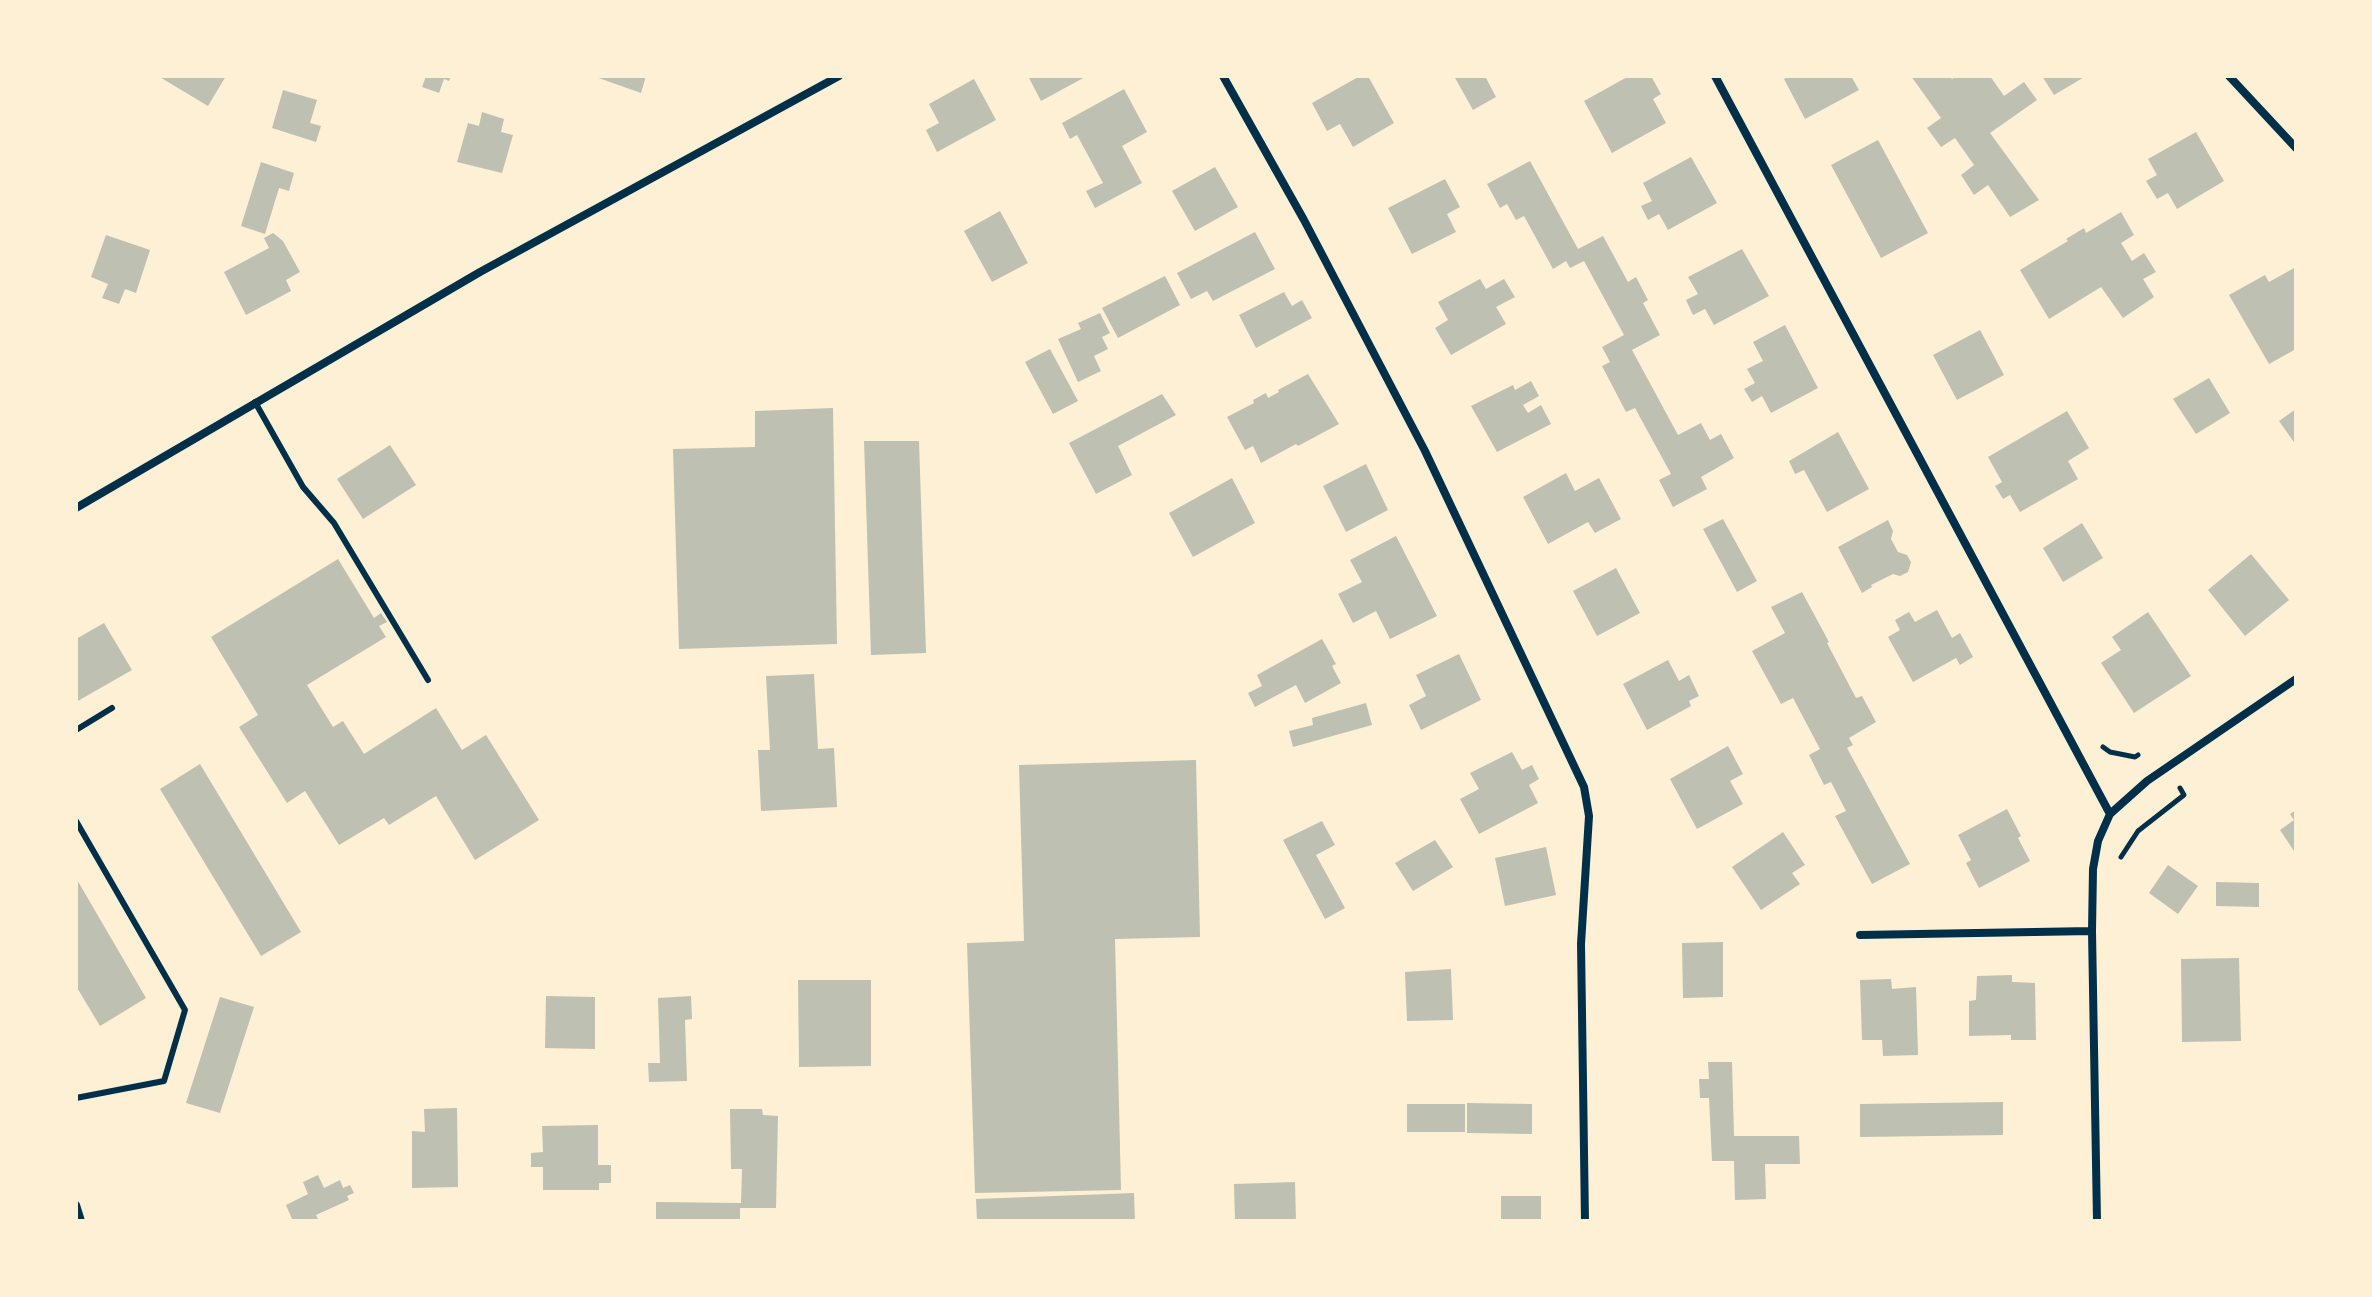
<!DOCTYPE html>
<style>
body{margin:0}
#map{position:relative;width:2372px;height:1297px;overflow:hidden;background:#fdf0d5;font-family:Karla,sans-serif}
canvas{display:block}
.frame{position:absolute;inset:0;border:78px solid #fdf0d5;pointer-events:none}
</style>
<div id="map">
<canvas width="2372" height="1297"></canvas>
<div class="frame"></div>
</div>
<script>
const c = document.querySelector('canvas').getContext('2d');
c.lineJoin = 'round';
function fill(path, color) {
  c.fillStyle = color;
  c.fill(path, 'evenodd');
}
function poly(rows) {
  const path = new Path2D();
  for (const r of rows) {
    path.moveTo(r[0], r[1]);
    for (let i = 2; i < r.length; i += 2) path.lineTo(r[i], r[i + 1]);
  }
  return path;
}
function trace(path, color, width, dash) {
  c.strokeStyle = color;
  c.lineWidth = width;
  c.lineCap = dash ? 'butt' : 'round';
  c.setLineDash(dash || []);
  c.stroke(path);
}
fill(poly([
 [158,76,226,76,208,106],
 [426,76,451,76,449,81,444,79,439,93,422,87],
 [593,76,646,76,641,93],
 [1028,76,1087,76,1041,101],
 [1360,76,1368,76,1394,123,1353,147,1340,124,1327,131,1312,103],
 [1454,76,1485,76,1496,97,1473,110],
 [1629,76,1651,76,1661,94,1653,99,1666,123,1612,153,1584,101],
 [1789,76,1851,76,1859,90,1805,119,1784,79],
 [1911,76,1950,76,1952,79,1956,76,1990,76,2004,96,2024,82,2037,100,1990,133,2039,200,2010,217,1988,185,1974,195,1961,175,1974,165,1955,138,1941,147,1927,128,1941,118],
 [2042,76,2086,76,2054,95],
 [974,79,996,120,937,152,926,130,939,123,929,104],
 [1124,89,1147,132,1122,146,1142,183,1095,208,1086,191,1103,183,1077,135,1070,139,1062,123],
 [283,90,317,100,310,123,321,126,316,142,272,128],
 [482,112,504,119,501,132,513,135,502,173,457,162,468,123,479,126],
 [2196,132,2224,181,2177,209,2168,193,2157,199,2146,181,2157,175,2148,159],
 [1878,140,1928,233,1881,258,1831,165],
 [1691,157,1717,203,1668,230,1659,214,1648,220,1641,206,1652,201,1643,183],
 [1530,161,1578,249,1603,236,1628,282,1636,277,1648,300,1643,303,1660,335,1632,350,1678,435,1701,423,1710,440,1721,434,1734,458,1701,477,1707,489,1673,507,1659,480,1671,474,1635,408,1626,412,1602,366,1610,362,1602,347,1624,335,1584,261,1570,268,1566,261,1553,269,1524,216,1516,220,1507,204,1500,208,1487,184],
 [261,162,294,173,289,191,279,188,265,234,241,226],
 [1215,167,1238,207,1195,231,1172,191],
 [1445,179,1460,207,1447,214,1456,232,1412,254,1388,208],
 [1000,211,1028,263,992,282,964,231],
 [2121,212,2134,235,2121,243,2132,261,2144,253,2156,272,2143,279,2154,297,2123,318,2101,287,2049,319,2020,270,2068,241,2066,239,2084,228,2086,233],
 [1255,232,1275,269,1213,301,1207,291,1191,299,1177,273],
 [273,233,283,241,300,272,286,280,291,291,246,315,224,272,269,248,264,238],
 [106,235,150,250,136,293,125,289,119,304,102,298,108,284,91,277],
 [1742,249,1769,296,1714,325,1705,309,1693,315,1686,300,1698,294,1688,277],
 [2296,267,2296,328,2294,330,2296,334,2296,349,2269,364,2229,295,2265,275,2269,282],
 [1165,276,1180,305,1118,338,1102,308],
 [1480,279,1486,289,1504,279,1515,297,1496,307,1506,324,1451,355,1435,328,1448,320,1438,302],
 [1284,292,1292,306,1302,300,1312,318,1256,348,1239,315],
 [1100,313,1110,333,1102,337,1108,349,1094,356,1101,371,1078,382,1058,339,1081,329,1078,323],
 [1785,325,1818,388,1771,413,1762,396,1752,402,1744,389,1755,383,1747,369,1763,361,1753,342],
 [1980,330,2004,375,1957,400,1933,355],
 [1050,349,1078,401,1053,414,1025,362],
 [1308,374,1339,424,1298,446,1296,444,1261,463,1253,446,1245,450,1227,417,1254,403,1253,400,1266,393,1268,398,1279,392,1278,390],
 [2209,378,2230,413,2196,434,2173,399],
 [1531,381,1539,396,1523,405,1528,413,1541,405,1551,424,1497,452,1471,406,1513,385,1515,390],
 [1162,394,1176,415,1118,446,1132,475,1096,494,1069,443],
 [833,408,837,644,679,649,673,449,755,447,755,411],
 [2296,409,2296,445,2279,421],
 [2067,411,2089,448,2068,461,2078,479,2020,512,2010,495,2003,499,1995,486,2002,482,1988,457],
 [1838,432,1869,489,1827,512,1804,470,1795,474,1789,461],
 [864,441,919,441,926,653,871,655],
 [390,445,416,485,363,519,337,479],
 [1366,464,1388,510,1346,532,1323,486],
 [1566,473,1575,491,1599,478,1621,519,1595,533,1588,522,1548,544,1523,497],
 [1232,478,1255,523,1193,557,1169,513],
 [1723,519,1757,581,1737,592,1703,529],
 [1888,520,1893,531,1891,539,1898,552,1907,555,1911,562,1908,572,1900,576,1893,574,1871,585,1872,587,1862,593,1838,547],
 [2082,523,2103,558,2063,582,2043,548],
 [1396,536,1437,616,1390,639,1376,611,1353,623,1338,594,1362,582,1350,560],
 [2251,554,2289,600,2245,636,2208,590],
 [338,559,374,618,381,613,387,622,379,626,386,637,307,685,333,727,343,721,364,754,436,708,462,750,486,735,539,820,475,860,436,796,389,825,384,818,339,845,305,791,287,803,239,727,258,715,211,637],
 [1616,568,1640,613,1597,636,1573,591],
 [1802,592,1829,642,1827,643,1856,698,1862,696,1876,722,1849,738,1853,745,1847,748,1910,864,1872,884,1835,816,1846,811,1831,782,1824,785,1809,755,1820,749,1793,698,1781,704,1752,651,1785,633,1771,607],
 [1937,610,1952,638,1960,633,1973,657,1960,665,1956,658,1913,682,1888,637,1900,630,1895,620,1909,612,1915,622],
 [2148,612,2191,676,2134,713,2101,663,2121,650,2112,637],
 [104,623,132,670,76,702,76,639],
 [1322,639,1336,664,1332,666,1341,683,1305,703,1296,685,1255,707,1248,693,1262,686,1257,675],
 [1459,654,1481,700,1421,730,1409,705,1426,696,1416,675],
 [1668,660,1679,681,1689,675,1699,696,1689,701,1691,706,1647,730,1623,684],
 [814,674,818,749,834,748,837,807,761,811,758,750,770,750,766,676],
 [1366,703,1372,725,1293,747,1289,731,1313,725,1312,718],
 [1728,746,1743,774,1730,781,1743,804,1697,829,1670,779],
 [1512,752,1522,770,1532,765,1539,779,1529,785,1538,803,1479,834,1460,799,1479,789,1470,773],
 [1196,760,1200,937,1115,939,1121,1190,975,1193,967,943,1024,941,1019,765],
 [200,764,301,932,261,956,160,789],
 [2007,809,2021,836,2018,838,2030,861,1979,888,1966,863,1971,860,1958,835],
 [2296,810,2296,854,2280,830,2294,820,2290,814],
 [1322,821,1335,845,1316,855,1345,908,1325,919,1283,840],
 [1783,832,1805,865,1792,873,1800,884,1761,910,1732,867],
 [1435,840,1453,867,1413,891,1395,863],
 [1546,847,1556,895,1505,906,1495,858],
 [2168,865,2198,886,2178,914,2149,893],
 [76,878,146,998,100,1026,76,986],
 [2216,882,2259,883,2259,907,2216,906],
 [1723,942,1723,997,1683,998,1682,943],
 [2239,958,2241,1041,2182,1042,2181,959],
 [1451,969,1453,1020,1407,1021,1405,972],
 [2012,975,2012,982,2035,983,2036,1040,2011,1040,2011,1035,1969,1036,1969,1001,1976,1000,1977,976],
 [1891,979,1892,989,1916,987,1918,1055,1883,1056,1882,1040,1862,1040,1860,980],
 [798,980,871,980,871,1066,799,1067],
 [546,996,595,997,595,1049,545,1048],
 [691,996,692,1019,685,1020,687,1081,649,1082,648,1063,660,1063,658,998],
 [220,997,254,1007,220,1113,186,1103],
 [1708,1062,1732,1062,1734,1136,1799,1136,1800,1164,1765,1164,1766,1199,1735,1200,1734,1161,1712,1161,1709,1098,1700,1098,1699,1079,1709,1079],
 [2003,1102,2003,1135,1860,1137,1860,1104],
 [1467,1103,1532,1104,1532,1134,1467,1133],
 [1407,1104,1465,1104,1465,1132,1407,1132],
 [457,1108,458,1187,412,1188,412,1131,425,1132,424,1109],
 [730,1109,762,1109,763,1115,778,1116,776,1208,740,1208,740,1221,656,1221,656,1202,741,1203,742,1169,731,1169],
 [598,1125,598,1165,611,1165,611,1183,599,1183,599,1190,543,1190,543,1167,531,1167,531,1153,543,1152,542,1126],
 [318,1175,324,1188,340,1180,343,1188,350,1185,354,1193,347,1196,349,1200,316,1215,319,1221,293,1221,286,1205,308,1194,303,1182],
 [1295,1182,1296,1221,1235,1221,1234,1184],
 [1134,1193,1135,1221,977,1221,976,1199],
 [1501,1196,1541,1196,1541,1221,1501,1221]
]), '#bec0b2');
trace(poly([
 [2103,747,2110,752,2135,757,2138,755],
 [2121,857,2138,831,2184,795,2180,788]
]), '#003049', 5);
trace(poly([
 [255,402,303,487,334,523,428,680],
 [76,730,112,708],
 [76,821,185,1010,164,1081,76,1098]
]), '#003049', 6);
trace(poly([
 [1223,76,1304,220,1425,451,1584,787,1589,816,1581,944,1585,1221],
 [1715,76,2110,814],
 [2229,76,2296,148],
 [76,508,480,272,839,76],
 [1860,935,2092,931],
 [76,1205,81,1221],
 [2097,1221,2092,931,2093,869,2098,841,2110,814,2147,781,2296,679]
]), '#003049', 8);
</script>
